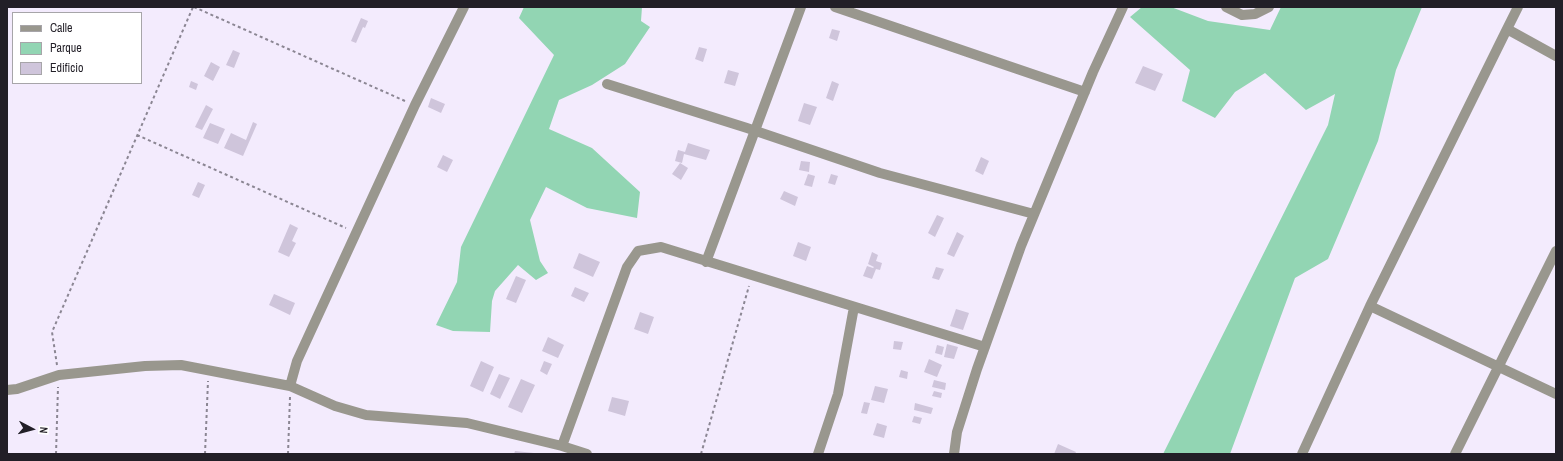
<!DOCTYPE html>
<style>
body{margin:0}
#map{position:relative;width:1563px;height:461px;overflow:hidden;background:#f3ebfd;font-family:"Archivo Narrow",sans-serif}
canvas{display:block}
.frame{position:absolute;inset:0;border:8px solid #221f27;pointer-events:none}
.legend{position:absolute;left:12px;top:12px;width:130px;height:72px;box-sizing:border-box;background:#fff;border:1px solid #a7a5a9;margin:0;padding:5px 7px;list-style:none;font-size:12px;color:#221f27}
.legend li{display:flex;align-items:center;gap:8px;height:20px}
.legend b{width:20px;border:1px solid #a7a5a9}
.north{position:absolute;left:12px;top:409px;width:40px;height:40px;-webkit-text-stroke:3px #fff;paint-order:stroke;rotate:96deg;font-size:11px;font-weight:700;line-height:16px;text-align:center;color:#221f27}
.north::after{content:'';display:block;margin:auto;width:14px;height:18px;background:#221f27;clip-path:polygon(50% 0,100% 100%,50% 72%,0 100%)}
</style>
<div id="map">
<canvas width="1563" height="461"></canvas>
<div class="frame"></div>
<ul class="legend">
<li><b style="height:5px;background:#99978e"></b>Calle</li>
<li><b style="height:11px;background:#92d5b3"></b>Parque</li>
<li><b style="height:11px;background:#cfc5db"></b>Edificio</li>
</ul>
<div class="north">N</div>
</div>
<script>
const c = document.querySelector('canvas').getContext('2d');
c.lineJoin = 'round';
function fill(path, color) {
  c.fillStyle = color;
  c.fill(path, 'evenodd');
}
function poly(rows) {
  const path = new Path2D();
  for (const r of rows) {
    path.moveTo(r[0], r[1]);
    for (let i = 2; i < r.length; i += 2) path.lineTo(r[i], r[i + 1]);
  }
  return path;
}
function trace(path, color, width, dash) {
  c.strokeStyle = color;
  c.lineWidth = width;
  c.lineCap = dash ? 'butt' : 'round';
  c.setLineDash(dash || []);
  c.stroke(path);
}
fill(poly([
 [524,7,642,7,641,21,650,27,625,64,592,85,559,100,549,129,592,148,640,192,637,218,587,208,546,187,530,220,540,261,548,273,536,280,518,265,495,291,492,301,490,332,453,331,436,325,457,282,461,247,554,55,519,18],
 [1142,7,1171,7,1208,21,1270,30,1281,7,1422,7,1396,70,1378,141,1328,259,1295,278,1230,454,1163,454,1328,125,1335,94,1306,110,1265,73,1235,92,1215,118,1182,101,1190,70,1130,17]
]), '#92d5b3');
fill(poly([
 [361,18,368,21,365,28,363,27,356,43,351,41],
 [832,29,840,31,837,41,829,38],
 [699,47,707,49,703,62,695,59],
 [233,50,240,53,234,68,226,65],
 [211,62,220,67,213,81,204,76],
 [1143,66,1163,74,1155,91,1135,83],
 [728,70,739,73,735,86,724,83],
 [191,81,198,84,196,90,189,87],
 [832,81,839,84,833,101,826,98],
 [431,98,445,104,441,113,428,107],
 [804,103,817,107,810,125,798,121],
 [206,105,213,109,202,130,195,127],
 [253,122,257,124,243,156,224,148,231,133,246,140],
 [210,123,225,129,218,144,203,138],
 [688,143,710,150,706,160,684,154,682,163,675,161,678,150,685,152],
 [443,155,453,160,447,172,437,167],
 [981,157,989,161,983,175,975,171],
 [801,161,810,162,809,172,799,170],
 [680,163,688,168,681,180,672,174],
 [808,174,815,176,812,187,804,185],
 [831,174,838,176,835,185,828,183],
 [198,182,205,185,199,198,192,195],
 [784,191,798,197,795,206,780,199],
 [937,215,944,218,935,237,928,233],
 [290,224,298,228,292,241,296,243,289,257,278,252],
 [957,232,964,236,954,257,947,254],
 [798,242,811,247,806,261,793,256],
 [872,252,878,255,876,261,882,263,880,270,876,269,872,279,863,276,867,266,873,268,874,267,868,264],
 [579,253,600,262,593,277,573,268],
 [936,267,944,269,939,280,932,278],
 [516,276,526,280,516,303,506,299],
 [575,287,589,293,584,302,571,296],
 [274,294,295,303,290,315,269,305],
 [956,309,969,313,963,330,950,326],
 [640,312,654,317,648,334,634,329],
 [548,337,564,345,558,358,542,351],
 [894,341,903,342,901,350,893,349],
 [947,344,958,347,954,359,944,357],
 [937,345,944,347,942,355,935,353],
 [929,359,942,365,937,377,924,372],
 [481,361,494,367,483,392,470,386],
 [544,361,552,364,547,375,540,371],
 [901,370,908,372,907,379,899,377],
 [499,374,510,378,500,399,490,394],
 [521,379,535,385,522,413,508,407],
 [934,380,946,383,945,390,932,387],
 [875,386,888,389,884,403,871,400],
 [934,391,942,393,941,398,932,396],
 [612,397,629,401,625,416,608,411],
 [864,402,870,403,867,414,861,413],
 [915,403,933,408,931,414,914,410],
 [914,416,922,418,920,424,912,422],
 [877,423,887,426,884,438,873,435],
 [1058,444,1076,452,1075,454,1054,454],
 [515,451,534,453,534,454,514,454]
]), '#cfc5db');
trace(poly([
 [194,7,405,101],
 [137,135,346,228],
 [57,365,52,332,193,7],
 [56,454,58,387],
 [205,454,208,381],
 [288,454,290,397],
 [701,454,749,286]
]), '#8b8693', 2, [3, 3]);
trace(poly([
 [835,7,1085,92],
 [1226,7,1242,15,1255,14,1269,7],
 [1507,29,1518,7],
 [607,84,747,128,880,173,1034,214],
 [706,262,801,7],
 [1370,306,1556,394],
 [290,386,297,361,415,105,464,7],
 [7,390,17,389,59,375,145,366,181,365,290,386,335,406,366,415,467,423,562,446,587,454],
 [562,446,627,267,638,251,661,247,985,347],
 [818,454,838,394,854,307],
 [954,454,957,432,977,369,1021,246,1093,72,1123,7],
 [1302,454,1370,306,1507,29,1556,56],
 [1455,454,1556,251]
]), '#99978e', 10);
</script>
